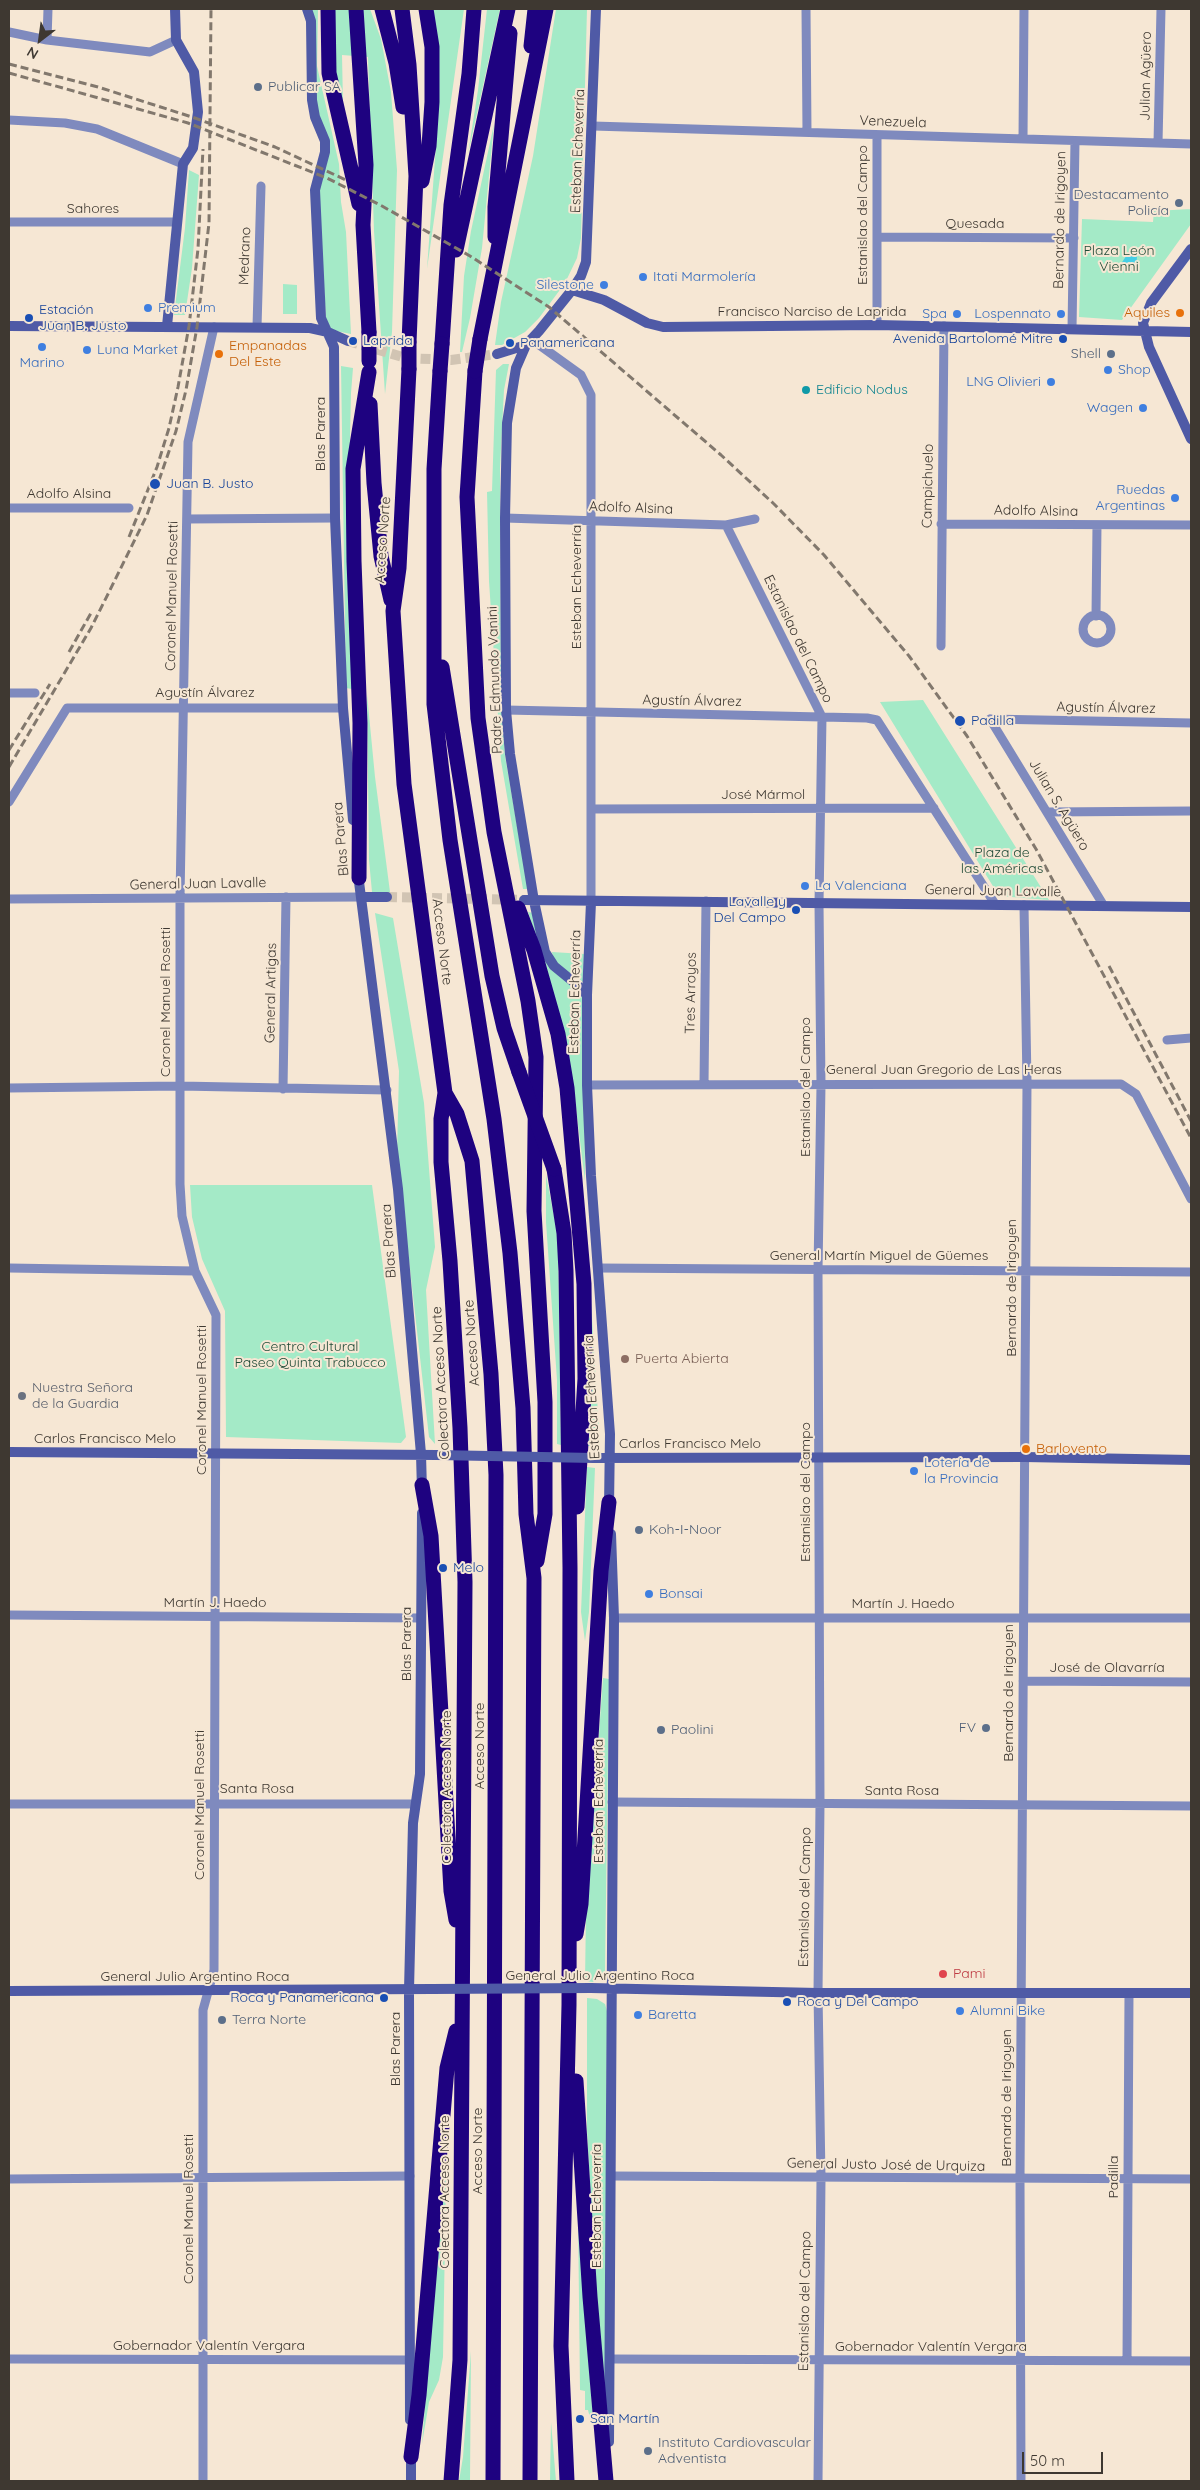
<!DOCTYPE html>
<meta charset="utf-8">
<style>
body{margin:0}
#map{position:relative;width:1200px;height:2490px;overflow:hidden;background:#f6e7d4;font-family:Quicksand,sans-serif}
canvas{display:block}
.frame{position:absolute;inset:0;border:10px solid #3e3831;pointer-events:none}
.north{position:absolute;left:15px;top:15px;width:50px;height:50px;-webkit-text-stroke:4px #f6e7d4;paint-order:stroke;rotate:210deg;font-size:14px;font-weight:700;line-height:20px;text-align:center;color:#3e3831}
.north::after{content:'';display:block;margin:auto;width:18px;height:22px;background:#3e3831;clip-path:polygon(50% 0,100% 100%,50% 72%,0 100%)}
.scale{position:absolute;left:1022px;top:2452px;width:81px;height:22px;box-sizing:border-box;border:2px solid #3e3831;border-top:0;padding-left:6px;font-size:15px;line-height:18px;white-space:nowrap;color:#3e3831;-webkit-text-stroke:4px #f6e7d4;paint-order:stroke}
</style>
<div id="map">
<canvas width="1200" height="2490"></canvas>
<div class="frame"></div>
<div class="north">N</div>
<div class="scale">50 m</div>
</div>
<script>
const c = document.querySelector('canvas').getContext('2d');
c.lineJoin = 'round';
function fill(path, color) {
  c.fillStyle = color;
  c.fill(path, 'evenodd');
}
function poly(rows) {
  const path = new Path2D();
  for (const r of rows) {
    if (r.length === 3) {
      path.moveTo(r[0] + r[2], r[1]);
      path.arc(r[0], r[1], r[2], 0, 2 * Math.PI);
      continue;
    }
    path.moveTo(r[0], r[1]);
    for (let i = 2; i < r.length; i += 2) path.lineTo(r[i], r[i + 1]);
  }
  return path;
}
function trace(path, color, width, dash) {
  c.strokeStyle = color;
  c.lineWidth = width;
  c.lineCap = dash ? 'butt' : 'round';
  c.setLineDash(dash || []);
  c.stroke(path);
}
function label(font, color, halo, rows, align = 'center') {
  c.font = font + ' Quicksand,sans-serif';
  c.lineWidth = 4;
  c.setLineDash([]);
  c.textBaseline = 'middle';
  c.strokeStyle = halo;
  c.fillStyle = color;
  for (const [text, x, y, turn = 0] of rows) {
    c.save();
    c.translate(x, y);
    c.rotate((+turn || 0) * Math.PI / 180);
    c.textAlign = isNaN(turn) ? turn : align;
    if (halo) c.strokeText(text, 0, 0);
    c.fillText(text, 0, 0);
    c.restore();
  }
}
fill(poly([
 [311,9,318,9,317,66,339,164,341,202,346,232,351,334,331,330,326,318,317,189,327,163,315,104],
 [332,9,370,9,381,39,391,92,397,170,392,332,385,394,374,231,368,57,342,55,343,104,333,75],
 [433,9,464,9,427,269,436,145],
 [487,9,500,9,468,154,478,90],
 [556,9,587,9,581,238,577,258,565,283,539,318,525,332,502,345,495,345,501,302,533,156],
 [494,124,482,248,470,318,462,352,460,352,464,276,471,231],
 [189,170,199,175,192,268,185,315,174,315,185,228],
 [1190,196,1191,196,1191,224,1122,320,1079,317,1082,219,1153,222,1154,211,1191,209],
 [283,284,297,285,297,314,283,314],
 [503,364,509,364,504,390,500,468,501,702,505,756,528,889,523,889,501,761,489,581,487,492,492,491,496,370],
 [341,366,353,368,351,393,348,525,352,689,346,688],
 [367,694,375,777,390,892,372,892,369,860],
 [923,700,1049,900,999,896,880,702],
 [528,912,534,913,542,952,582,993,584,1001,585,1181,575,1100,543,959],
 [375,913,393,918,424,1103,435,1247,426,1290,435,1444,429,1437,397,1154,399,1071],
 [552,952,584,954,583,982,560,966,554,961],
 [546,1175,558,1237,561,1445,557,1444,557,1380,546,1222],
 [190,1185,372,1185,406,1437,401,1443,226,1437,225,1311,202,1259,192,1217],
 [590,1287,600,1446,586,1446],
 [587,1467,595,1468,589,1612,585,1641,581,1612],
 [603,1678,609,1679,605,1971,593,1982,585,1981,586,1912],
 [587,1998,597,1999,605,2004,607,2011,605,2390,598,2331,587,2130],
 [446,2179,443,2357,439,2380,429,2402,422,2444,442,2187],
 [578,2213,593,2420,590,2418,588,2410,585,2410,585,2391,580,2390],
 [471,2351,470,2481,459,2481,463,2457],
 [551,2422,556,2481,550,2481]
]), '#a4eac7');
fill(poly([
 [1130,250,1137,257,1136,267,1131,270,1123,270,1119,267]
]), '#46cee5');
trace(poly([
 [348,341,406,358,451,360,497,354],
 [387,897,524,900]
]), '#d1c4b3', 10, [10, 5]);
trace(poly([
 [806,9,807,132],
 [9,32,47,40,150,52,176,40],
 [47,40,48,9],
 [9,120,65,123,97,129,183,164],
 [593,126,1191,144],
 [1023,139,1024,9],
 [1158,143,1161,9],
 [9,222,176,222],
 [877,237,1074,238],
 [877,325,877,136],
 [257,327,261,186],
 [1072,329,1075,141],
 [531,339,581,375,591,395,591,902],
 [9,508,129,508],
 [505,518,726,525,755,519],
 [187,519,335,518],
 [941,524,1191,525],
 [726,525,822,717,819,904,821,1085,818,1270,820,1804,818,1993,821,2178,818,2481],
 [1097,629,14],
 [1096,616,1097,525],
 [941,646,944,326],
 [9,693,35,693],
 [506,710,867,718,877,720,995,904],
 [990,719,1104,906],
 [990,719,1191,723],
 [9,802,67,708,343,708],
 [591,809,934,808],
 [1047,812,1191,811],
 [9,899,361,897],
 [1167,1040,1191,1038],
 [587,1085,1121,1084,1136,1094,1191,1199],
 [704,1085,706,901],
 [9,1088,180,1086,387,1090],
 [283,1089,286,897],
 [9,1268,195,1271],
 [598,1268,1191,1272],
 [9,1615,420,1618],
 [614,1618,1191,1618],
 [1023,1681,1191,1682],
 [612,1802,1191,1806],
 [9,1804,415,1804],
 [611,2176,1191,2179],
 [9,2179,410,2176],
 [9,2359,408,2360],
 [610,2359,1191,2361],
 [1127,2361,1129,1993],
 [203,2481,203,2010,214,1970,216,1315,195,1271,182,1216,180,1184,180,898,188,442,214,327],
 [1021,2481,1020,2180,1027,1083,1024,905]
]), '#7f8abe', 9);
trace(poly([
 [307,9,311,21,312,100,315,117,325,141,325,152,315,190,321,318,334,347,335,518,343,708,353,820],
 [1191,249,1151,303,1143,323,1149,347,1191,439],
 [572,290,604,300,647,323,663,327,877,325,1191,332],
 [9,326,310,328,328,332,348,341],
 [167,326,183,164,193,148,198,112,194,72,176,40,175,9],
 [526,345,516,368,507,423,505,518,506,710,510,754,534,901,545,952,554,966,576,984,587,995],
 [497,354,526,345,539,331,572,290,581,276,586,262,596,9],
 [358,874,398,1189,421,1454,422,1491],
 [361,897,387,897],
 [524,900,1191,907],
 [591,902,587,995,587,1085,591,1176,610,1434,609,1507],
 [9,1452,437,1455],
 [594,1458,1024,1457,1191,1460],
 [591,1988,818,1993,1191,1993],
 [9,1991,432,1989],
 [410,2420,409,1990,413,1823,420,1774,422,1513],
 [609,2442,614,1618,611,1534],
 [411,2481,411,2452]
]), '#4f5aa6', 10);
trace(poly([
 [328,9,329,73,359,204],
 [356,9,366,165,363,225,369,332],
 [382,9,396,63,403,107],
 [402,9,409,65,416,176,409,342],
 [531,46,535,9],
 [422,181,429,146,432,102,432,47,426,9],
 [495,237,495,207,510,33],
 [456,250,508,9],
 [480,339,546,9],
 [442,344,451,205,469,74,474,9],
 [409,369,399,568,393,611,404,784,445,1093,457,1114,472,1161,491,1374,496,1475,493,2481],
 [440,371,434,469,434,704,450,840,494,1119,510,1253,523,1408,526,1514,534,1578,530,2481],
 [475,371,467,497,478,718,494,832,528,1001,536,1057,534,1211,545,1402,545,1514,537,1561],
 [370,404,374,483,381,556,391,600],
 [442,667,492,976,504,1028,519,1072],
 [359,878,360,723,354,561,353,469,369,372],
 [518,908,534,950,558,1034,567,1088,584,1284,585,1379,577,1507],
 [445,1093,441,1119,441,1162,450,1261,460,1428,465,1582,460,2360,451,2481],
 [554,1169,564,1233,566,1271,570,1568,569,2005,561,2346,567,2481],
 [422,1485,431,1536,451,1891,456,1920],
 [576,1934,581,1904,601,1571,609,1502],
 [576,2081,590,2297,606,2481],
 [411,2457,419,2395,447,2068,456,2031]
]), '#1e0280', 15);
trace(poly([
 [9,64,98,87,192,117,275,147,348,181],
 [9,73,188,123,327,178,382,206,470,256,549,307,721,455,774,504,824,555,909,656,967,736,1036,849,1191,1138],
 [129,537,157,467,169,428,178,387,189,326,198,249,203,149],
 [69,652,91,613],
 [9,750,50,684],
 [9,767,91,628,110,590,147,515,176,431,186,390,197,327,209,223,211,9],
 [1109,966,1191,1121]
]), '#82786d', 3, [8, 4]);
trace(poly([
 [437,1455,594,1458],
 [432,1989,591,1988]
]), '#4f5aa6', 10);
trace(poly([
 [369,332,369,361],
 [409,369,409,342],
 [440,371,442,344],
 [475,371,480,339],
 [519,1072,554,1169]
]), '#1e0280', 15);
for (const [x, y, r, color] of [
 [258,87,5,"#5c6f8a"],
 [1179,203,5,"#5c6f8a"],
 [643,277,5,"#3f7fe0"],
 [604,285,5,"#3f7fe0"],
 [148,308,5,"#3f7fe0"],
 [1180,313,5,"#e8710a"],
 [957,314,5,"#3f7fe0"],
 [1061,314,5,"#3f7fe0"],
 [29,318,5,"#1a4fb4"],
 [1063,339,5,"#1a4fb4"],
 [353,341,5,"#1a4fb4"],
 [510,343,5,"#1a4fb4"],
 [42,347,5,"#3f7fe0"],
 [87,350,5,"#3f7fe0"],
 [219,354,5,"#e8710a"],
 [1111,354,5,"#5c6f8a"],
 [1108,370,5,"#3f7fe0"],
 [1051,382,5,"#3f7fe0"],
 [806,390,5,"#0f9aa8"],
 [1143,408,5,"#3f7fe0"],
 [155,484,6,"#1a4fb4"],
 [1175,498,5,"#3f7fe0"],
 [960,721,6,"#1a4fb4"],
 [805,886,5,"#3f7fe0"],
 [796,910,5,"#1a4fb4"],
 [625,1359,5,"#8d6e63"],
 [22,1396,5,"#6b7280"],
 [1026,1449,5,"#e8710a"],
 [914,1471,5,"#3f7fe0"],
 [639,1530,5,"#5c6f8a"],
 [443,1568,5,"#1a4fb4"],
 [649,1594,5,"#3f7fe0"],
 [986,1728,5,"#5c6f8a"],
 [661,1730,5,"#5c6f8a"],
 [943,1974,5,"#e0444e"],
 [384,1998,5,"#1a4fb4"],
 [787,2002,5,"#1a4fb4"],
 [960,2011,5,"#3f7fe0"],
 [638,2015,5,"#3f7fe0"],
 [222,2020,5,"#5c6f8a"],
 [580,2419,5,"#1a4fb4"],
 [648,2451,5,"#5c6f8a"]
]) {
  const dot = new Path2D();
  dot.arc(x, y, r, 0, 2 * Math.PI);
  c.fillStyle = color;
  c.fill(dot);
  trace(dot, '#f6e7d4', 2);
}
label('14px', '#3e3831', '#f6e7d4', [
 ["Julian Agüero",1146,76,-89],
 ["Venezuela",893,122,2],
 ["Esteban Echeverría",578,151,-88],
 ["Sahores",93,209],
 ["Estanislao del Campo",863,215,-90],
 ["Bernardo de Irigoyen",1060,220,-89],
 ["Quesada",975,224],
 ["Medrano",245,256,-88],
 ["Francisco Narciso de Laprida",812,312],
 ["Blas Parera",321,434,-90],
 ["Campichuelo",928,486,-89],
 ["Adolfo Alsina",69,494],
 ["Adolfo Alsina",631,508,2],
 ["Adolfo Alsina",1036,511,1],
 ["Acceso Norte",383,540,-86],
 ["Esteban Echeverría",577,587,-90],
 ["Coronel Manuel Rosetti",172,596,-89],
 ["Estanislao del Campo",798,639,64],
 ["Padre Edmundo Vanini",495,680,-92],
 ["Agustín Álvarez",205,693],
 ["Agustín Álvarez",692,701,1],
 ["Agustín Álvarez",1106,708,1],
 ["José Mármol",763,795],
 ["Julian S. Agüero",1059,805,59],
 ["Blas Parera",341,839,-95],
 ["General Juan Lavalle",198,884,-1],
 ["General Juan Lavalle",993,891,1],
 ["Acceso Norte",442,942,83],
 ["Esteban Echeverría",575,992,-89],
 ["General Artigas",271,993,-89],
 ["Tres Arroyos",691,993,-89],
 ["Coronel Manuel Rosetti",166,1002,-90],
 ["General Juan Gregorio de Las Heras",944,1070],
 ["Estanislao del Campo",806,1087,-90],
 ["Blas Parera",389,1241,-94],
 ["General Martín Miguel de Güemes",879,1256],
 ["Bernardo de Irigoyen",1012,1288,-90],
 ["Acceso Norte",472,1343,-94],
 ["Colectora Acceso Norte",441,1383,-93],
 ["Esteban Echeverría",592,1397,-93],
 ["Coronel Manuel Rosetti",202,1400,-90],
 ["Carlos Francisco Melo",105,1439],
 ["Carlos Francisco Melo",690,1444],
 ["Estanislao del Campo",806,1492,-90],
 ["Martín J. Haedo",215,1603],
 ["Martín J. Haedo",903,1604],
 ["Blas Parera",407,1644,-90],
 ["José de Olavarría",1107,1668],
 ["Bernardo de Irigoyen",1009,1693,-90],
 ["Acceso Norte",480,1746,-90],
 ["Colectora Acceso Norte",447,1787,-90],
 ["Santa Rosa",257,1789],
 ["Santa Rosa",902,1791],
 ["Esteban Echeverría",599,1801,-90],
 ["Coronel Manuel Rosetti",200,1805,-90],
 ["Estanislao del Campo",805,1897,-89],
 ["General Julio Argentino Roca",600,1976],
 ["General Julio Argentino Roca",195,1977],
 ["Blas Parera",396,2049,-90],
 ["Bernardo de Irigoyen",1007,2098,-90],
 ["Acceso Norte",478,2151,-90],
 ["General Justo José de Urquiza",886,2165,1],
 ["Padilla",1114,2177,-90],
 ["Colectora Acceso Norte",445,2192,-90],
 ["Esteban Echeverría",597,2206,-90],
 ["Coronel Manuel Rosetti",189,2209,-90],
 ["Estanislao del Campo",805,2301,-89],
 ["Gobernador Valentín Vergara",209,2346],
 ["Gobernador Valentín Vergara",931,2347]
]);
label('14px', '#4e5e75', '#f6e7d4', [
 ["Publicar SA",268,87],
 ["Destacamento",1169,195,"right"],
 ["Policía",1169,211,"right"],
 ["Shell",1101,354,"right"],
 ["Koh-I-Noor",649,1530],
 ["FV",976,1728,"right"],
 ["Paolini",671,1730],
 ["Terra Norte",232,2020],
 ["Instituto Cardiovascular",658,2443],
 ["Adventista",658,2459]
], 'left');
label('14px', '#204b37', '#f6e7d4', [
 ["Plaza León",1119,251],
 ["Vienni",1119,267],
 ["Plaza de",1002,853],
 ["las Américas",1002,869],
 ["Centro Cultural",310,1347],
 ["Paseo Quinta Trabucco",310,1363]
]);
label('14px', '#366cbe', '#f6e7d4', [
 ["Itati Marmolería",653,277],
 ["Silestone",594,285,"right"],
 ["Premium",158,308],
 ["Spa",947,314,"right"],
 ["Lospennato",1051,314,"right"],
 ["Luna Market",97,350],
 ["Marino",42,363,"center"],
 ["Shop",1118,370],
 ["LNG Olivieri",1041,382,"right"],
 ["Wagen",1133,408,"right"],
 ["Ruedas",1165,490,"right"],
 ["Argentinas",1165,506,"right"],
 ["La Valenciana",815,886],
 ["Lotería de",924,1463],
 ["la Provincia",924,1479],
 ["Bonsai",659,1594],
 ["Alumni Bike",970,2011],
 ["Baretta",648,2015]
], 'left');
label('14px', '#164399', '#f6e7d4', [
 ["Estación",39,310],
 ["Juan B. Justo",39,326],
 ["Avenida Bartolomé Mitre",1053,339,"right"],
 ["Laprida",363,341],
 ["Panamericana",520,343],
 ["Juan B. Justo",166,484],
 ["Padilla",971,721],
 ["Lavalle y",786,902,"right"],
 ["Del Campo",786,918,"right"],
 ["Melo",453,1568],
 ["Roca y Panamericana",374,1998,"right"],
 ["Roca y Del Campo",797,2002],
 ["San Martín",590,2419]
], 'left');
label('14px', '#c56008', '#f6e7d4', [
 ["Aquiles",1170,313,"right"],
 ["Empanadas",229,346],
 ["Del Este",229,362],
 ["Barlovento",1036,1449]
], 'left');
label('14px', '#0d838f', '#f6e7d4', [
 ["Edificio Nodus",816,390]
], 'left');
label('14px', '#785e54', '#f6e7d4', [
 ["Puerta Abierta",635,1359]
], 'left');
label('14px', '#5b616d', '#f6e7d4', [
 ["Nuestra Señora",32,1388],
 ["de la Guardia",32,1404]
], 'left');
label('14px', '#be3a42', '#f6e7d4', [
 ["Pami",953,1974]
], 'left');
</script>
